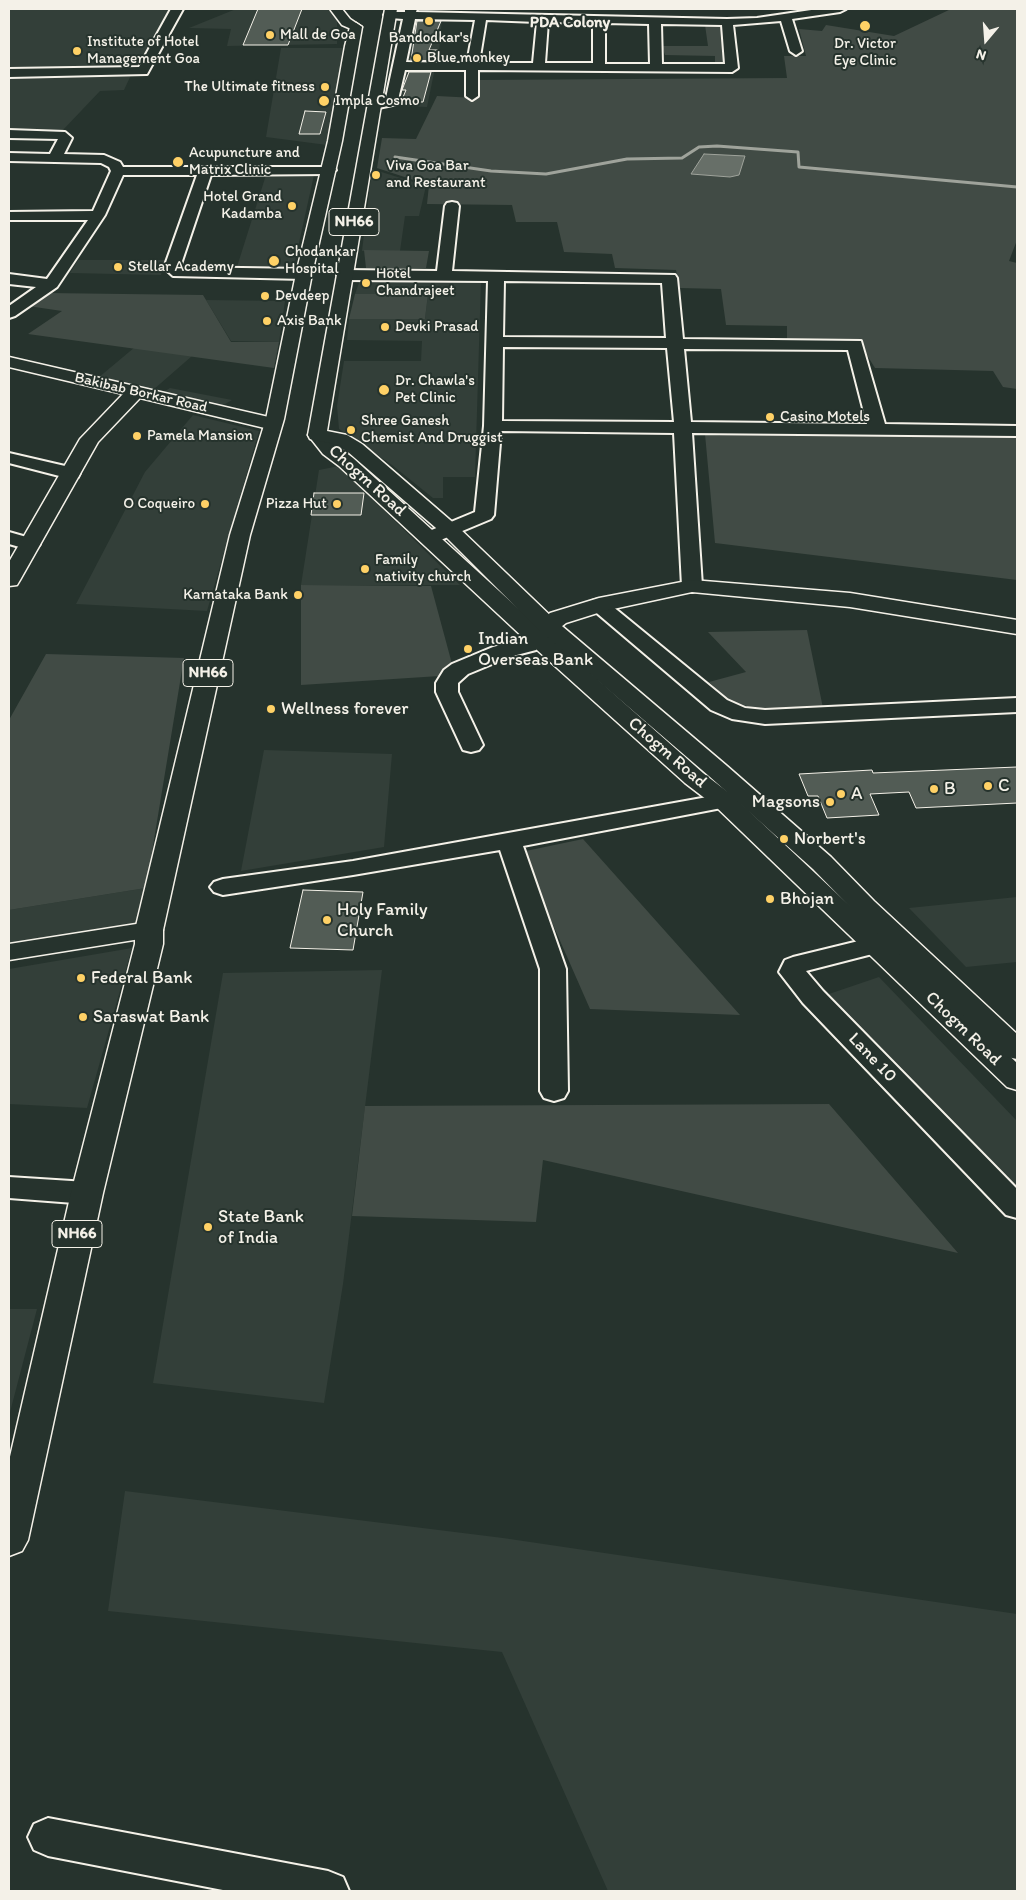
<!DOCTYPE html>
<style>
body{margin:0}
#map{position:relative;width:1026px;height:1900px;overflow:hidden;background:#26332d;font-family:Itim,sans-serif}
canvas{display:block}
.frame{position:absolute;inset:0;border:10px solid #f4f1e8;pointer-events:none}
.north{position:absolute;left:961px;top:15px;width:50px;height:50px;-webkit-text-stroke:4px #26332d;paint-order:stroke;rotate:198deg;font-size:14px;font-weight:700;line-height:20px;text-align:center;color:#f4f1e8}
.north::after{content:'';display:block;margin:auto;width:18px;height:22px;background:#f4f1e8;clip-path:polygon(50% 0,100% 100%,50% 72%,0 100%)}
</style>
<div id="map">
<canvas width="1026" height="1900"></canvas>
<div class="frame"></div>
<div class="north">N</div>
</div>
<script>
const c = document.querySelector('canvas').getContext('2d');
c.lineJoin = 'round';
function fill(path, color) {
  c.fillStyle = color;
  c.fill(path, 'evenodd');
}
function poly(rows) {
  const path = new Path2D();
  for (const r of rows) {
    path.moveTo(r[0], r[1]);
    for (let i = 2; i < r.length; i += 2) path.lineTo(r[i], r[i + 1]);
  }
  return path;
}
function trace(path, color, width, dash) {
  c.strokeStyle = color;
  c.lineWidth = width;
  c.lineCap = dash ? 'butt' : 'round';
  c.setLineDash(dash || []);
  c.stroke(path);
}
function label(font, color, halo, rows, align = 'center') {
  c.font = font + ' Itim,sans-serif';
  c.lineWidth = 4;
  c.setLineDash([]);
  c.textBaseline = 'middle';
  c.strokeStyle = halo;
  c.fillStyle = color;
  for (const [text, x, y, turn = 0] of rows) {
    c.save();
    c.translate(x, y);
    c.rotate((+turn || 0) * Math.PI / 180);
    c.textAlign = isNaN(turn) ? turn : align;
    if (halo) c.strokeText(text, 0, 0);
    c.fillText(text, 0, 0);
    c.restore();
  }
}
fill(poly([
 [9,9,170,9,135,69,9,70],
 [236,9,330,9,337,19,337,44,227,46,231,29,189,28],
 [409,17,442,18,438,65,404,65],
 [281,48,343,48,327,145,266,137],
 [402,68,435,68,427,107,397,106],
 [131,75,124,90,100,91,62,131,9,131,9,76],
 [372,169,426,186,419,216,405,216,400,251,362,251],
 [266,175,314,175,293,270,236,270],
 [78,260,165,260,161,275,70,273],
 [360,280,481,280,475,477,443,477,443,498,433,498,392,465,339,429,337,406,344,361,421,361,422,341,347,340,349,319,425,319,428,294,355,294],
 [206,300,285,301,279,342,231,341],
 [135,347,192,356,153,390,98,378],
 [170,388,232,400,220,407,162,393],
 [193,415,259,431,207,611,76,604,145,472],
 [339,466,460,585,301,585,319,470],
 [264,750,392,754,384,847,241,871],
 [146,888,136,926,9,945,9,910],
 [1017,897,1017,962,966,967,909,908],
 [132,948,87,1108,9,1104,9,969],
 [382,970,343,1284,324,1403,153,1383,223,973],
 [879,977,1017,1121,1017,1192,826,995],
 [9,1309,37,1309,9,1416],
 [125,1491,503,1538,1017,1614,1017,1891,608,1891,502,1652,108,1611]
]), '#333f39');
fill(poly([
 [951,9,1017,9,1017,240,1009,261,1017,263,1017,389,1003,387,993,371,875,368,860,344,787,342,787,326,726,325,721,289,680,288,676,270,615,268,612,254,564,252,557,222,516,222,512,205,427,204,429,185,377,168,382,138,416,139,437,96,475,98,479,80,787,78,784,56,806,56,799,29,822,31,826,25,894,36],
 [705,25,723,25,730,65,715,65,715,56,665,55,662,46,708,46],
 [364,250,429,251,426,268,366,268],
 [46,293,203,295,231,342,279,342,274,368,28,334,62,311,28,306],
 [355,294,428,294,425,319,349,319],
 [705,434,1017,435,1017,580,715,543],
 [301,585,431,586,455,675,301,685],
 [807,630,823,708,756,709,728,700,709,682,746,672,708,632],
 [46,654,184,658,146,888,9,910,9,720],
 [583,839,740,1015,590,1009,521,852],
 [829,1104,958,1253,543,1160,536,1222,352,1216,365,1106]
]), '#414b45');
const water = poly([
 [704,154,745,156,739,175,730,177,691,174,704,154]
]);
fill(water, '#676f68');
trace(water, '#9fa39b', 1);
trace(poly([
 [395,157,491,171,546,174,627,159,682,158,699,147,717,146,798,152,799,167,1017,187]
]), '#9fa39b', 3);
const building = poly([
 [258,9,302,9,288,45,243,45,258,9],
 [417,21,441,21,429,50,438,50,435,61,411,60,417,21],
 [409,72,431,72,423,102,401,102,406,90,402,90,409,72],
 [305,111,326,112,320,134,299,134,305,111],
 [314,493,364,493,361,515,311,515,314,493],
 [1017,767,1017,803,916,808,909,792,870,794,879,815,827,818,818,796,808,796,799,774,872,770,873,773,1017,767],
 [303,890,363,892,353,950,290,948,303,890]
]);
fill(building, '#525c55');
trace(building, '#f4f1e8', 1);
const street = poly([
 [171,9,183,9,147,74,9,77,9,69,139,67,171,9],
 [405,9,417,9,416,12,727,19,757,18,818,9,846,9,840,12,792,19,802,51,796,55,790,51,781,21,733,25,738,68,732,72,478,70,478,96,472,100,466,96,466,70,405,70,397,104,374,109,369,108,368,105,369,102,386,98,403,19,390,18,384,15,390,12,405,12,405,9],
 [415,19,475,20,467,63,406,62,415,19],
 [486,20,537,22,533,63,479,63,486,20],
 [548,22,593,23,593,63,545,63,548,22],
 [605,23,649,24,650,64,605,64,605,23],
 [661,24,722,25,725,64,662,64,661,24],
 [9,130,65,132,72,138,64,154,104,155,120,162,123,167,334,167,336,170,329,174,211,175,180,267,304,269,310,271,312,274,310,277,304,279,173,276,164,268,197,175,123,175,105,215,57,287,15,316,9,318,9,306,36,287,9,284,9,274,47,279,88,220,9,220,9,212,93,211,111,171,109,167,101,163,9,161,9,153,50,154,58,139,9,138,9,130],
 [452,202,457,203,459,206,452,271,675,275,677,278,683,339,861,341,885,424,1017,426,1017,436,692,433,702,586,699,590,692,592,685,590,682,586,674,433,501,431,494,515,491,519,436,542,429,544,422,542,419,538,422,534,475,512,484,426,488,281,345,280,339,278,337,275,339,272,345,270,437,271,445,206,447,203,452,202],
 [504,281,662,283,666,338,503,337,504,281],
 [503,347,667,348,674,422,502,421,503,347],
 [684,349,848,350,867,424,691,422,684,349],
 [9,453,78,469,80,473,78,477,71,479,9,463,9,453],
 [9,532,37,540,40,544,37,548,30,550,9,544,9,532],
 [599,599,606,601,727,700,745,708,765,710,1017,698,1017,712,765,724,732,719,711,710,592,609,589,605,592,601,599,599],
 [535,630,543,631,546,636,536,650,509,657,468,674,458,683,458,692,483,745,479,750,471,752,463,750,436,692,436,683,444,670,452,664,493,647,520,640,527,631,535,630],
 [724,794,732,796,736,801,732,806,523,846,566,969,568,1091,564,1098,554,1101,544,1098,540,1091,540,969,500,850,353,875,223,895,214,892,210,887,214,882,223,879,353,861,724,794],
 [875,937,884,939,888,945,884,951,806,971,823,991,1017,1189,1017,1218,1006,1215,803,1003,779,972,785,960,793,957,875,937],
 [9,1177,87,1182,98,1185,102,1193,98,1201,87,1204,9,1198,9,1177],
 [48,1818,328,1871,343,1877,349,1891,228,1891,48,1856,34,1850,28,1837,34,1824,48,1818]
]);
const secondary = poly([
 [9,357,273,418,280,420,282,424,280,428,273,430,140,398,98,442,20,580,17,585,9,586,9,562,80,439,123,394,9,367,9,357],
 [692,580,850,593,1017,620,1017,634,850,607,692,592,604,611,566,623,543,641,535,643,527,641,524,636,550,613,599,598,692,580],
 [149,922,159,924,163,930,159,936,9,960,9,944,149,922]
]);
const primary = poly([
 [330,9,342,9,350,19,362,27,356,31,342,25,330,9],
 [317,429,324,431,337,446,353,458,543,631,703,773,733,796,1017,1063,1017,1090,1007,1087,715,806,685,783,527,641,339,466,323,454,308,435,310,431,317,429]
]);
const highway = poly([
 [385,9,397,9,327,431,347,435,362,444,457,526,556,621,727,766,831,857,874,901,1017,1034,1017,1059,1007,1057,856,913,813,869,709,776,540,631,443,534,348,452,334,444,310,439,308,435,385,9],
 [356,23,362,27,342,141,312,274,284,419,250,535,163,930,163,944,103,1193,28,1540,22,1551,9,1556,9,1461,71,1193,135,944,135,930,230,535,266,419,296,274,328,141,345,46,350,27,356,23]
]);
trace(street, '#f4f1e8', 4);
trace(secondary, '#f4f1e8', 3);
trace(primary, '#f4f1e8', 3);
trace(highway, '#f4f1e8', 3);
fill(street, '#26332d');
fill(secondary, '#26332d');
fill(primary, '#26332d');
fill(highway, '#26332d');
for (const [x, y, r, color] of [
 [429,21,5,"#ffd166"],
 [865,26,6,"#ffd166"],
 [270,35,5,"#ffd166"],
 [77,51,5,"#ffd166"],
 [417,58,5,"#ffd166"],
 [325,87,5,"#ffd166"],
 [324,101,6,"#ffd166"],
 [178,162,6,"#ffd166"],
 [376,175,5,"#ffd166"],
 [292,206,5,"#ffd166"],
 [274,261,6,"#ffd166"],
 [118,267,5,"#ffd166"],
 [366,283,5,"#ffd166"],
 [265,296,5,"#ffd166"],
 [267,321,5,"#ffd166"],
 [385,327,5,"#ffd166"],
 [384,390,6,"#ffd166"],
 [770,417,5,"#ffd166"],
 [351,430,5,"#ffd166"],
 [137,436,5,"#ffd166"],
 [205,504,5,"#ffd166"],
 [337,504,5,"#ffd166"],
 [365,569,5,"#ffd166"],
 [298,595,5,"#ffd166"],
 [468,649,5,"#ffd166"],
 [271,709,5,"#ffd166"],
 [988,786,5,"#ffd166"],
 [934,789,5,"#ffd166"],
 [841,794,5,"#ffd166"],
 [830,802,5,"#ffd166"],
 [784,839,5,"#ffd166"],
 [770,899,5,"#ffd166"],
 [327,920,5,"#ffd166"],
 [81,978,5,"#ffd166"],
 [83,1017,5,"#ffd166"],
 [208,1227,5,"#ffd166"]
]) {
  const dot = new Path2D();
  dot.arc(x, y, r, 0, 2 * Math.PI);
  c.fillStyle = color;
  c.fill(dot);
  trace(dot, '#26332d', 2);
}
label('15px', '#f4f1e8', '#26332d', [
 ["Mall de Goa",280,35],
 ["Bandodkar's",429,38,"center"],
 ["Institute of Hotel",87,42],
 ["Management Goa",87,59],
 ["Dr. Victor",865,44,"center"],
 ["Eye Clinic",865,61,"center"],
 ["Blue monkey",427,58],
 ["The Ultimate fitness",315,87,"right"],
 ["Impla Cosmo",335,101],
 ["Acupuncture and",189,153],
 ["Matrix Clinic",189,170],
 ["Viva Goa Bar",386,166],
 ["and Restaurant",386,183],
 ["Hotel Grand",282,197,"right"],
 ["Kadamba",282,214,"right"],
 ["Chodankar",285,252],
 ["Hospital",285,269],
 ["Stellar Academy",128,267],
 ["Hotel",376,274],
 ["Chandrajeet",376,291],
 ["Devdeep",275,296],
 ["Axis Bank",277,321],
 ["Devki Prasad",395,327],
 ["Dr. Chawla's",395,381],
 ["Pet Clinic",395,398],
 ["Casino Motels",780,417],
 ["Shree Ganesh",361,421],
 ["Chemist And Druggist",361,438],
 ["Pamela Mansion",147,436],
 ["O Coqueiro",195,504,"right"],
 ["Pizza Hut",327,504,"right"],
 ["Family",375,560],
 ["nativity church",375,577],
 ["Karnataka Bank",288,595,"right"]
], 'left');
label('15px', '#f4f1e8', '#26332d', [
 ["Bakibab Borkar Road",141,393,13]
]);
label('bold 16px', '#f4f1e8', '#26332d', [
 ["PDA Colony",570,23]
]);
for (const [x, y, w] of [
 [354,222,50],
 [208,673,50],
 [77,1234,50]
]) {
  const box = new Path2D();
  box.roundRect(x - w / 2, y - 13.5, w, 27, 4);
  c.fillStyle = '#26332d';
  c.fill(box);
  trace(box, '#f4f1e8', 1);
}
label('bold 16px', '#f4f1e8', null, [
 ["NH66",354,222],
 ["NH66",208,673],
 ["NH66",77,1234]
]);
label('18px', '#f4f1e8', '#26332d', [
 ["Chogm Road",367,481,42],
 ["Chogm Road",667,753,41],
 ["Chogm Road",963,1029,44],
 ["Lane 10",872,1058,46]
]);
label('18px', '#f4f1e8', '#26332d', [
 ["Indian",478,639],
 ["Overseas Bank",478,660],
 ["Wellness forever",281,709],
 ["C",998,786],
 ["B",944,789],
 ["A",851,794],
 ["Magsons",820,802,"right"],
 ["Norbert's",794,839],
 ["Bhojan",780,899],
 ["Holy Family",337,910],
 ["Church",337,931],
 ["Federal Bank",91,978],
 ["Saraswat Bank",93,1017],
 ["State Bank",218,1217],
 ["of India",218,1238]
], 'left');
</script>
